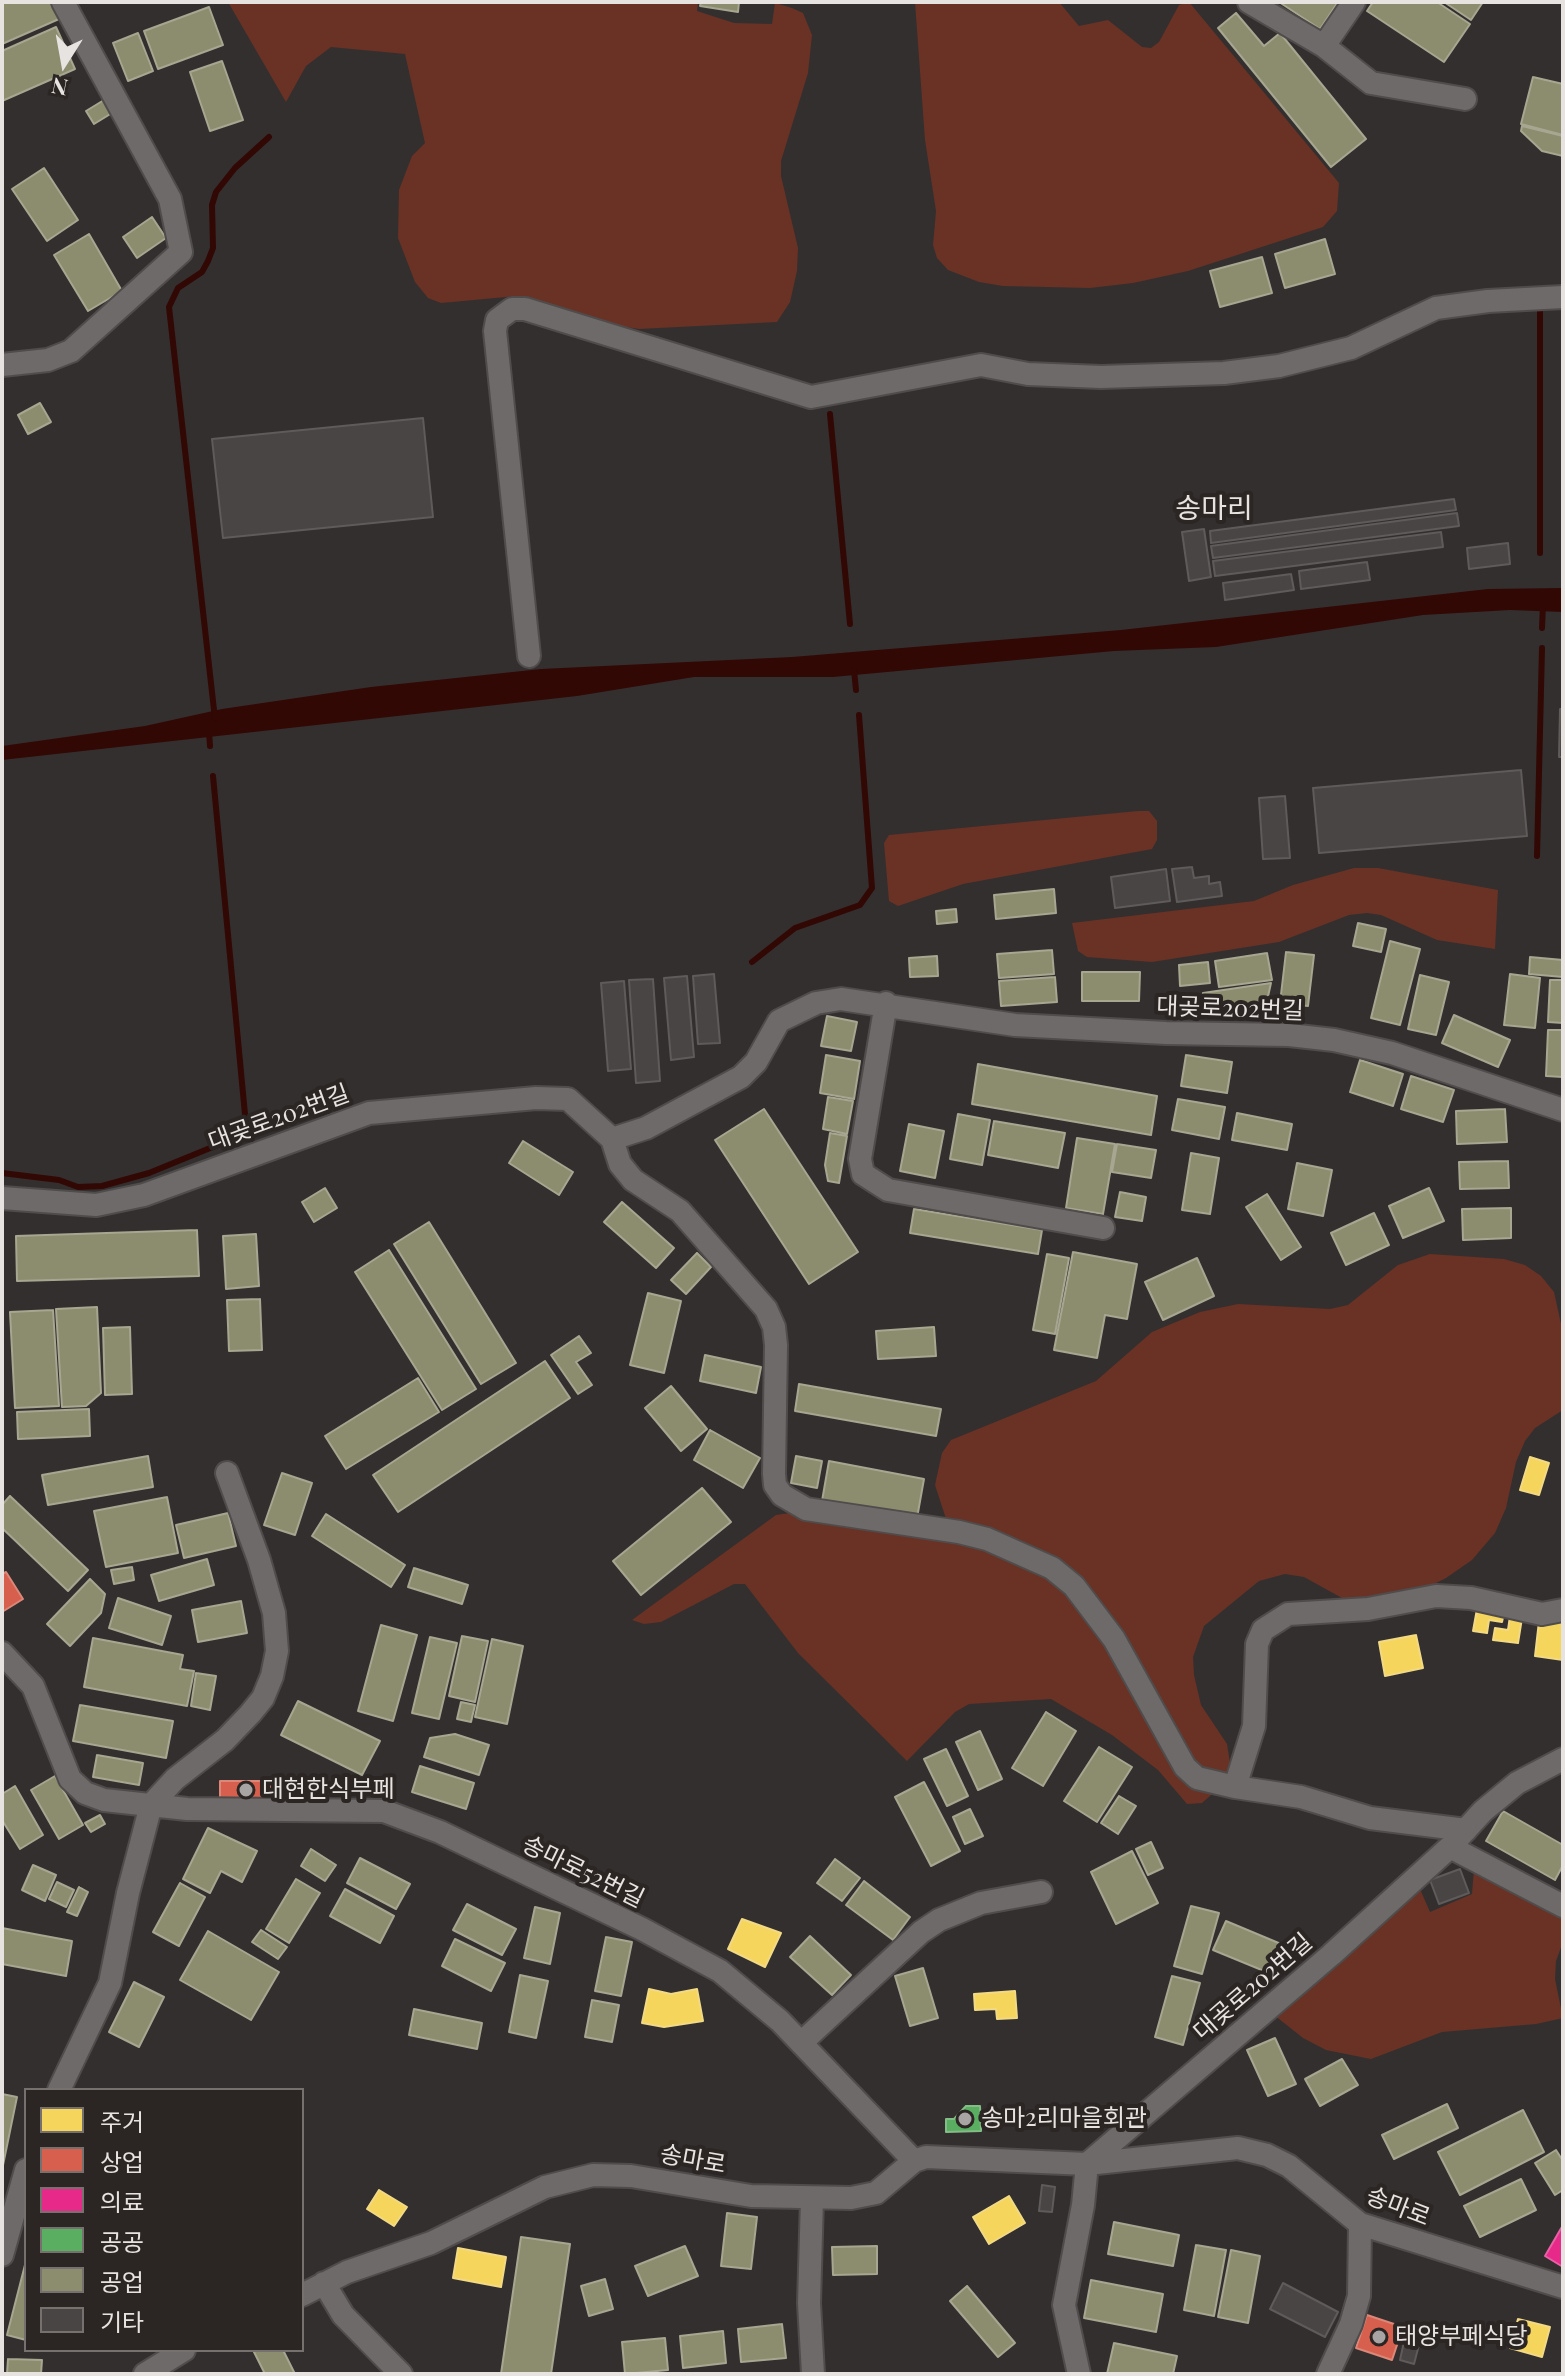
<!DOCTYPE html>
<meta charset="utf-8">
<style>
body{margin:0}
#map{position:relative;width:1565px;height:2376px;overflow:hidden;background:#332f2f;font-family:"Playfair Display","Noto Sans KR",serif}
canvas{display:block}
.frame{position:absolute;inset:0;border:4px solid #e7e3e1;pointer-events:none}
.legend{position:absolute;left:24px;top:2088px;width:280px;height:264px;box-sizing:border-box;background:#2b2523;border:2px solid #76716f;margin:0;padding:10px 14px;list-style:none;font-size:24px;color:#e7e3e1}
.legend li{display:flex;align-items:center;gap:16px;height:40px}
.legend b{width:40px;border:2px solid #76716f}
.north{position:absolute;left:24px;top:24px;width:80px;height:80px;-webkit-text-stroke:6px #2b2523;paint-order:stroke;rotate:191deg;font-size:22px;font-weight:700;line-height:32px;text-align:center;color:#e7e3e1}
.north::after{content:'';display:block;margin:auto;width:28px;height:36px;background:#e7e3e1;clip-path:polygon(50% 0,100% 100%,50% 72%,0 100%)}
</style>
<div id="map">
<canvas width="1565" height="2376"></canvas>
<div class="frame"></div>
<ul class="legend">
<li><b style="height:22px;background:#f6d55c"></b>주거</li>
<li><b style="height:22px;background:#d6604d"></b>상업</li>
<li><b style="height:22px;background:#e7298a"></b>의료</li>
<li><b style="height:22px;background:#5aae61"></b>공공</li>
<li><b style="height:22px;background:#8c8c6e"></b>공업</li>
<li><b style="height:22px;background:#484544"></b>기타</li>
</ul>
<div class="north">N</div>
</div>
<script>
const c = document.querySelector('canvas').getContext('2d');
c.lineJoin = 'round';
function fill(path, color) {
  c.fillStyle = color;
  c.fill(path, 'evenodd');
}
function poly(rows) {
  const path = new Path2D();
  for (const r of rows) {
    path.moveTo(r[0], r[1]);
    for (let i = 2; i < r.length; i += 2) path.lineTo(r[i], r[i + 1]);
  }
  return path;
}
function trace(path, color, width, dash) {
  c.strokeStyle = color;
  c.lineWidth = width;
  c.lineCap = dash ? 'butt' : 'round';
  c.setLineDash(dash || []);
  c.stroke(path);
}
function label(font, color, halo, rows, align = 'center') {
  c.font = font + ' "Playfair Display","Noto Sans KR",serif';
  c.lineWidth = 8;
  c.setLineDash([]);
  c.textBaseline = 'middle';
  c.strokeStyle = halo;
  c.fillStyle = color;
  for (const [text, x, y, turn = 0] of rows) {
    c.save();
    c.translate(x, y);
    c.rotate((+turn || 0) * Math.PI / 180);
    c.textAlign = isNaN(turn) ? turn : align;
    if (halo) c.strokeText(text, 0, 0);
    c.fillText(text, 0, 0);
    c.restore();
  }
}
fill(poly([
 [228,2,698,2,697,11,734,23,772,24,775,3,792,8,803,13,812,35,808,73,781,161,781,176,798,248,797,271,790,302,777,322,639,329,607,324,517,296,441,303,428,298,415,282,398,238,399,190,412,156,425,143,405,54,331,47,306,66,286,102],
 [915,2,1059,2,1079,26,1108,20,1142,47,1151,48,1159,42,1179,5,1189,2,1339,183,1337,211,1323,227,1188,271,1133,283,1090,288,1003,286,979,282,948,270,937,258,933,245,936,211,925,140],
 [1138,811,1149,811,1157,821,1157,840,1152,849,963,884,898,906,889,901,884,843,889,835],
 [1354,868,1378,868,1498,890,1495,949,1437,940,1381,915,1367,913,1349,915,1279,942,1152,962,1087,957,1078,951,1072,923,1254,901,1293,885],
 [1430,1254,1504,1259,1525,1265,1541,1276,1554,1292,1563,1333,1563,1410,1535,1428,1525,1441,1516,1462,1506,1508,1495,1533,1472,1560,1446,1578,1428,1587,1361,1601,1342,1598,1304,1577,1285,1574,1259,1581,1204,1626,1193,1657,1194,1675,1201,1705,1227,1744,1230,1763,1227,1781,1202,1803,1187,1804,1158,1770,1112,1735,1051,1699,969,1704,955,1712,907,1761,798,1653,745,1584,734,1584,661,1622,644,1624,632,1620,776,1515,790,1513,915,1538,940,1539,951,1534,935,1485,942,1453,951,1440,1096,1381,1152,1332,1200,1312,1238,1304,1330,1309,1348,1305,1398,1265],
 [1474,1869,1563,1913,1563,1942,1556,1961,1555,1979,1563,2018,1536,2024,1442,2032,1371,2059,1326,2050,1303,2038,1274,2015,1420,1889,1430,1912,1472,1894]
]), '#693225');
fill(poly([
 [1563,588,1563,612,1510,610,1423,615,1216,647,1114,651,833,677,694,677,577,696,2,760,2,746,145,726,222,709,371,687,541,669,792,657,1121,630,1488,589]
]), '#320804');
const homes = poly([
 [1530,1457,1549,1463,1539,1495,1520,1490,1530,1457],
 [1477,1609,1504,1613,1502,1622,1489,1620,1487,1633,1473,1631,1477,1609],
 [1510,1616,1522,1618,1518,1643,1493,1640,1495,1628,1508,1630,1510,1616],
 [1539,1621,1563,1623,1563,1660,1535,1656,1539,1621],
 [1416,1635,1423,1668,1385,1676,1379,1642,1416,1635],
 [742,1919,781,1933,765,1967,728,1949,742,1919],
 [649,1989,671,1994,697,1989,703,2021,664,2027,642,2023,649,1989],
 [1015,1991,1017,2018,997,2019,996,2009,975,2010,974,1994,1015,1991],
 [379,2190,407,2207,394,2226,367,2209,379,2190],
 [1009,2196,1025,2223,989,2244,973,2217,1009,2196],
 [458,2248,506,2257,501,2287,453,2278,458,2248],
 [1518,2319,1550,2327,1542,2357,1510,2348,1518,2319]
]);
fill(homes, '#f6d55c');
trace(homes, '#f2d984', 2);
const shops = poly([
 [6,1572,23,1599,2,1612,2,1574,6,1572],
 [220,1781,271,1781,271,1799,220,1799,220,1781],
 [1367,2315,1403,2327,1392,2360,1356,2348,1367,2315]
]);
fill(shops, '#d6604d');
trace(shops, '#db8779', 2);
const health = poly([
 [1563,2225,1563,2267,1545,2256,1563,2225]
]);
fill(health, '#e7298a');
trace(health, '#e761a4', 2);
const public = poly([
 [966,2106,980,2106,981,2131,946,2132,946,2119,954,2119,966,2106]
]);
fill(public, '#5aae61');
trace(public, '#84be87', 2);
const industry = poly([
 [2,2,51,2,59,19,2,44,2,2],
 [701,2,739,2,738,12,700,6,701,2],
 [1279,2,1338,2,1320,29,1279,2],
 [1373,2,1437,2,1470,24,1444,62,1367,11,1373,2],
 [1444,2,1483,2,1471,20,1444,2],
 [209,7,223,45,158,69,144,31,209,7],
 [1236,13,1264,46,1280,33,1366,139,1331,167,1218,28,1236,13],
 [56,27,75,69,2,101,2,51,56,27],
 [138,33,153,71,128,81,113,43,138,33],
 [222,61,243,120,210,131,190,72,222,61],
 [1533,77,1563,84,1563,135,1521,124,1533,77],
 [104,100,112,113,94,124,86,111,104,100],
 [1522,126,1563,136,1563,156,1542,151,1521,131,1522,126],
 [44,168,78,220,47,241,12,189,44,168],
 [152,217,166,238,137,258,123,237,152,217],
 [89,234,122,291,88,311,54,255,89,234],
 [1325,239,1335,274,1285,288,1275,254,1325,239],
 [1262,257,1272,293,1220,307,1210,271,1262,257],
 [40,403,51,422,28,434,18,415,40,403],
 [1054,889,1056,913,996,919,994,895,1054,889],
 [956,909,957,922,937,924,936,911,956,909],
 [1358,923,1386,929,1381,952,1353,946,1358,923],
 [1390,941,1420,949,1400,1025,1371,1018,1390,941],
 [1052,950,1054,974,999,978,997,954,1052,950],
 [1286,952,1314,955,1308,1006,1280,1003,1286,952],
 [1267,953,1272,980,1219,987,1215,961,1267,953],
 [937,956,938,976,910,977,909,958,937,956],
 [1530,957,1563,960,1563,977,1529,974,1530,957],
 [1208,962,1210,983,1180,986,1179,965,1208,962],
 [1082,972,1140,972,1139,1001,1082,1001,1082,972],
 [1510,974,1540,978,1535,1028,1504,1025,1510,974],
 [1420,975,1449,982,1436,1035,1408,1029,1420,975],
 [1055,977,1057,1002,1001,1006,999,981,1055,977],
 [1550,980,1563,980,1563,1023,1548,1022,1550,980],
 [1271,983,1265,1010,1206,1018,1203,993,1271,983],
 [1454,1015,1510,1040,1498,1067,1442,1043,1454,1015],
 [827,1016,857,1022,851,1051,821,1046,827,1016],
 [1548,1030,1563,1030,1563,1077,1546,1076,1548,1030],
 [826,1055,860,1061,854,1099,820,1093,826,1055],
 [1186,1055,1232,1062,1227,1093,1181,1086,1186,1055],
 [1360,1060,1403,1074,1393,1106,1350,1092,1360,1060],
 [978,1064,1157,1096,1151,1135,972,1104,978,1064],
 [1411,1076,1454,1090,1443,1122,1401,1109,1411,1076],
 [828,1097,853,1101,847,1134,823,1129,828,1097],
 [1178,1099,1225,1107,1219,1139,1172,1130,1178,1099],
 [764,1109,858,1252,809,1284,715,1140,764,1109],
 [1505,1109,1507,1142,1457,1144,1456,1111,1505,1109],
 [1237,1113,1292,1124,1287,1150,1232,1140,1237,1113],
 [958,1114,990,1120,982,1165,950,1159,958,1114],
 [994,1121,1065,1133,1058,1168,988,1155,994,1121],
 [909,1124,944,1131,935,1178,900,1171,909,1124],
 [830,1133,847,1136,839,1183,828,1181,825,1165,830,1133],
 [1077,1138,1115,1144,1103,1214,1066,1208,1077,1138],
 [523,1141,573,1172,559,1195,509,1163,523,1141],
 [1117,1144,1156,1150,1151,1178,1112,1172,1117,1144],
 [1191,1153,1219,1158,1210,1214,1182,1210,1191,1153],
 [1508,1161,1509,1188,1460,1189,1459,1162,1508,1161],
 [1297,1163,1332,1170,1323,1216,1288,1209,1297,1163],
 [325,1188,337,1208,314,1222,302,1202,325,1188],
 [1429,1188,1444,1221,1403,1238,1389,1206,1429,1188],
 [1120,1192,1146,1197,1142,1221,1115,1217,1120,1192],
 [1267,1194,1301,1247,1281,1260,1246,1207,1267,1194],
 [622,1202,674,1248,656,1268,604,1222,622,1202],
 [1511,1208,1511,1238,1463,1240,1462,1209,1511,1208],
 [914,1209,1042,1230,1038,1254,910,1233,914,1209],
 [1374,1213,1389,1245,1346,1265,1331,1233,1374,1213],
 [429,1222,516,1363,481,1384,394,1244,429,1222],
 [197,1230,199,1276,17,1281,16,1236,197,1230],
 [256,1234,259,1286,226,1289,223,1236,256,1234],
 [389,1250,476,1389,442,1410,355,1272,389,1250],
 [1073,1252,1137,1264,1127,1319,1105,1315,1097,1358,1054,1350,1073,1252],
 [697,1253,711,1267,686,1294,671,1280,697,1253],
 [1047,1254,1069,1258,1055,1334,1033,1330,1047,1254],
 [1197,1258,1214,1296,1163,1320,1145,1282,1197,1258],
 [648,1293,681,1301,664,1373,630,1365,648,1293],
 [260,1299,262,1350,229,1351,227,1300,260,1299],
 [97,1307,101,1393,86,1406,62,1407,56,1309,97,1307],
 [53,1310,59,1406,15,1408,10,1312,53,1310],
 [130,1327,132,1394,105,1395,103,1328,130,1327],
 [934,1327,936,1356,878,1359,876,1331,934,1327],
 [579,1336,591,1353,576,1362,592,1385,578,1394,551,1355,579,1336],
 [705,1355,761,1367,756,1393,700,1381,705,1355],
 [545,1361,570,1398,398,1512,373,1475,545,1361],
 [418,1378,439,1412,346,1469,325,1436,418,1378],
 [799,1384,941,1409,936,1436,795,1411,799,1384],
 [671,1386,707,1429,681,1451,645,1408,671,1386],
 [89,1409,90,1436,18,1439,17,1412,89,1409],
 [710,1430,760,1458,743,1488,694,1460,710,1430],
 [148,1456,153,1487,48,1505,42,1475,148,1456],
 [796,1456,822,1461,817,1488,791,1483,796,1456],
 [829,1461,924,1479,917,1518,822,1501,829,1461],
 [282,1473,312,1483,295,1535,264,1525,282,1473],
 [702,1488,731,1522,641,1595,613,1561,702,1488],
 [10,1496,88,1570,68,1591,2,1528,2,1505,10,1496],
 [167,1497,178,1553,106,1567,94,1511,167,1497],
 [228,1513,236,1546,184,1558,176,1525,228,1513],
 [326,1514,405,1565,391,1587,312,1536,326,1514],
 [207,1559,214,1585,159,1601,151,1575,207,1559],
 [132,1567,134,1580,114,1584,111,1570,132,1567],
 [414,1568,468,1585,462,1604,408,1587,414,1568],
 [90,1579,105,1594,101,1613,70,1646,47,1624,90,1579],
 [118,1598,171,1616,162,1645,109,1628,118,1598],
 [241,1601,247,1633,198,1642,192,1610,241,1601],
 [381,1625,417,1635,393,1721,358,1711,381,1625],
 [462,1636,488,1641,475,1702,449,1696,462,1636],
 [430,1637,457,1643,439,1719,412,1713,430,1637],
 [93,1638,183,1655,180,1669,194,1671,187,1706,84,1687,93,1638],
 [492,1639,523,1646,507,1724,475,1717,492,1639],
 [196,1673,216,1676,210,1710,191,1706,196,1673],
 [298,1701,380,1741,362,1775,281,1735,298,1701],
 [461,1702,475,1705,471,1722,457,1719,461,1702],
 [80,1705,173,1721,166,1758,73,1741,80,1705],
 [1046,1712,1076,1731,1043,1786,1012,1768,1046,1712],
 [980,1731,1002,1779,978,1790,956,1742,980,1731],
 [455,1734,489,1745,479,1775,424,1757,430,1738,455,1734],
 [1099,1747,1132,1767,1097,1822,1064,1801,1099,1747],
 [946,1749,968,1796,947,1806,924,1759,946,1749],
 [97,1755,143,1763,139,1785,93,1777,97,1755],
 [420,1766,474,1783,466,1809,412,1792,420,1766],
 [55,1776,83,1825,59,1839,31,1790,55,1776],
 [924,1782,960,1851,931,1866,895,1797,924,1782],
 [15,1786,43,1835,20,1849,2,1820,2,1794,15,1786],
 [1119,1796,1136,1806,1118,1834,1101,1823,1119,1796],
 [970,1809,983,1836,965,1844,953,1817,970,1809],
 [1503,1811,1563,1845,1563,1865,1555,1880,1486,1841,1503,1811],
 [100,1815,105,1824,91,1832,85,1823,100,1815],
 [208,1828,257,1851,242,1882,221,1871,210,1893,183,1879,208,1828],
 [1151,1842,1163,1868,1148,1875,1136,1849,1151,1842],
 [311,1849,336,1865,325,1881,301,1866,311,1849],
 [1132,1851,1158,1903,1116,1924,1091,1872,1132,1851],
 [360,1858,410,1884,396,1909,347,1883,360,1858],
 [835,1859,860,1878,842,1901,817,1883,835,1859],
 [33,1865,56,1875,45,1901,22,1890,33,1865],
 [296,1879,320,1893,289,1943,266,1929,296,1879],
 [864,1881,910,1917,893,1940,846,1905,864,1881],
 [57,1882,74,1890,66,1907,49,1899,57,1882],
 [180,1883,205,1897,179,1946,153,1932,180,1883],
 [79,1887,88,1892,77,1916,67,1912,79,1887],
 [345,1889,394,1916,380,1943,330,1916,345,1889],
 [467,1904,516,1929,502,1955,453,1930,467,1904],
 [1191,1906,1219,1913,1202,1974,1174,1966,1191,1906],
 [535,1907,560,1913,550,1964,524,1958,535,1907],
 [1226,1921,1281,1944,1269,1973,1213,1950,1226,1921],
 [2,1928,72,1941,66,1976,2,1964,2,1928],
 [261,1930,287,1947,278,1959,252,1942,261,1930],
 [208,1931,279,1972,251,2020,180,1980,208,1931],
 [810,1936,851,1975,832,1995,790,1957,810,1936],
 [606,1937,632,1942,621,1996,595,1991,606,1937],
 [455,1939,505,1963,491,1991,442,1966,455,1939],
 [923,1968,938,2018,910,2026,895,1976,923,1968],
 [520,1975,548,1981,536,2038,509,2032,520,1975],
 [1172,1976,1200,1983,1183,2045,1155,2037,1172,1976],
 [134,1982,164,1997,139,2047,109,2032,134,1982],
 [592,2000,619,2005,612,2042,585,2037,592,2000],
 [414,2009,482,2023,477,2049,409,2035,414,2009],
 [1275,2038,1296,2084,1268,2096,1247,2050,1275,2038],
 [1342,2059,1358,2085,1320,2106,1305,2079,1342,2059],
 [2,2094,17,2097,2,2170,2,2094],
 [1447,2104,1458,2128,1394,2159,1382,2135,1447,2104],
 [1523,2110,1544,2152,1460,2195,1438,2152,1523,2110],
 [1556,2150,1563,2161,1563,2190,1555,2195,1535,2163,1556,2150],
 [1521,2179,1536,2210,1480,2237,1464,2206,1521,2179],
 [727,2213,757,2217,751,2269,721,2266,727,2213],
 [1114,2222,1179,2235,1173,2266,1108,2254,1114,2222],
 [521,2237,570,2244,551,2374,501,2374,521,2237],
 [1196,2245,1226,2250,1214,2316,1184,2310,1196,2245],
 [685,2246,698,2276,648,2296,635,2266,685,2246],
 [877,2246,877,2274,833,2275,832,2247,877,2246],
 [1231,2250,1260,2256,1248,2323,1218,2317,1231,2250],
 [26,2261,26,2340,7,2335,26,2261],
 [605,2279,613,2309,589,2316,581,2286,605,2279],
 [1091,2280,1163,2294,1156,2332,1084,2318,1091,2280],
 [967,2286,1015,2343,998,2357,950,2301,967,2286],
 [782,2324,786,2358,741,2362,738,2329,782,2324],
 [723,2331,726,2363,683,2368,680,2336,723,2331],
 [665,2338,668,2370,625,2374,622,2342,665,2338],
 [1114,2343,1177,2356,1173,2374,1107,2374,1114,2343],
 [253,2350,283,2350,295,2374,265,2374,253,2350],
 [8,2359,42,2360,41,2374,7,2374,8,2359]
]);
fill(industry, '#8c8c6e');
trace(industry, '#a7a690', 2);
trace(poly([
 [1540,309,1540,553],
 [830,414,850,624],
 [1542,628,1543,604],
 [854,670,856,690],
 [215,719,169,307,178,288,202,272,208,261,213,248,212,205,216,192,235,168,269,137],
 [209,732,210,746],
 [1537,856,1542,648],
 [752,962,795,928,860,905,872,888,859,715],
 [2,1173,59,1180,78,1187,102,1186,149,1173,242,1135,246,1125,213,776]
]), '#320804', 6);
const building = poly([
 [423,418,433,517,223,538,212,439,423,418],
 [1454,499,1456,510,1211,543,1210,531,1454,499],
 [1457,513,1459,526,1213,558,1211,546,1457,513],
 [1204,529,1211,577,1189,581,1182,532,1204,529],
 [1441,532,1443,547,1215,576,1213,561,1441,532],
 [1508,543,1510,564,1469,569,1467,548,1508,543],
 [1367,562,1370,580,1301,589,1299,571,1367,562],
 [1291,574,1294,590,1225,600,1223,583,1291,574],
 [1560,709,1563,709,1563,757,1559,757,1560,709],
 [1521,770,1527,836,1319,853,1313,788,1521,770],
 [1285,796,1290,858,1263,859,1259,798,1285,796],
 [1192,867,1194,878,1209,876,1209,884,1220,882,1222,896,1177,902,1172,869,1192,867],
 [1166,869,1170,901,1115,908,1111,877,1166,869],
 [714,974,720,1043,698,1044,693,976,714,974],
 [687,976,694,1057,671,1060,664,978,687,976],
 [653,979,660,1081,636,1083,629,980,653,979],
 [624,981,631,1069,608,1071,601,983,624,981],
 [1460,1869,1469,1893,1439,1904,1430,1880,1460,1869],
 [1042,2185,1055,2187,1052,2212,1039,2211,1042,2185],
 [1283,2283,1338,2312,1325,2337,1270,2309,1283,2283],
 [1405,2337,1420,2341,1414,2364,1400,2360,1405,2337]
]);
fill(building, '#484544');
trace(building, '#5e5b5a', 2);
const minor = poly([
 [1249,2,1324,46,1371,83,1465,99],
 [1324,46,1354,2],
 [2,365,48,360,71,351,181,252,170,199,63,2],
 [529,656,495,331,497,320,512,309,525,309,811,397,981,365,1028,374,1101,377,1224,373,1279,366,1351,348,1436,308,1488,301,1563,297],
 [886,1003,860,1159,863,1174,888,1190,1103,1228],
 [612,1139,620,1164,633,1180,680,1211,766,1309,774,1327,776,1345,774,1474,775,1485,782,1495,806,1509,959,1532,987,1539,1052,1568,1074,1586,1114,1639,1185,1767,1197,1778,1235,1787],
 [2,1198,96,1205,144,1195,369,1113,536,1098,568,1099,612,1139,646,1128,741,1077,756,1062,779,1021,816,1003,841,999,1015,1025,1166,1033,1289,1035,1334,1040,1392,1053,1563,1110],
 [2,1653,33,1686,70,1779,85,1793,104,1800,187,1809,384,1811,440,1832,642,1929,720,1971,780,2021,914,2161],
 [1466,1830,1370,1818,1301,1797,1235,1787,1254,1726,1257,1644,1263,1630,1288,1614,1368,1609,1436,1596,1471,1598,1542,1614,1563,1610],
 [1450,1847,1563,1906],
 [801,2043,921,1932,939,1920,981,1903,1041,1892],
 [59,2090,110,1983,128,1893,151,1805,175,1779,225,1740,250,1714,263,1698,272,1676,277,1651,274,1613,259,1560,227,1473],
 [812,2199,809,2303,813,2374],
 [2,2255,26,2170],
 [324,2283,343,2315,401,2374],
 [302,2295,347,2272,431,2243,545,2187,593,2175,631,2176,751,2196,851,2198,876,2193,914,2161,926,2157,1087,2164,1238,2148,1267,2155,1289,2166,1360,2224,1563,2287],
 [145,2374,184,2350],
 [1079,2374,1064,2305,1083,2205,1087,2164,1331,1955,1450,1847,1483,1811,1517,1783,1563,1759],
 [1328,2374,1351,2324,1359,2296,1360,2224]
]);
trace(minor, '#504c4c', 26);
trace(minor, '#6d6a69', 22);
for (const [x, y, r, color] of [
 [246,1790,8,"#a8a4a3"],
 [965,2119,8,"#a8a4a3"],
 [1379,2337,8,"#a8a4a3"]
]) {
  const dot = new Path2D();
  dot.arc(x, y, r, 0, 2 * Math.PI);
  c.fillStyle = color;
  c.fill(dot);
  trace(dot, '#2b2523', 3);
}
label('24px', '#e7e3e1', '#2b2523', [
 ["대곶로202번길",1230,1009,2],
 ["대곶로202번길",279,1118,-20],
 ["송마로52번길",583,1872,26],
 ["대곶로202번길",1253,1987,-41],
 ["송마로",693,2160,10],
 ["송마로",1398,2207,21]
]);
label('24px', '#e7e3e1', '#2b2523', [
 ["대현한식부페",262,1790],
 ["송마2리마을회관",981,2119],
 ["태양부페식당",1395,2337]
], 'left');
label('28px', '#e7e3e1', '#2b2523', [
 ["송마리",1214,509]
]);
</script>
